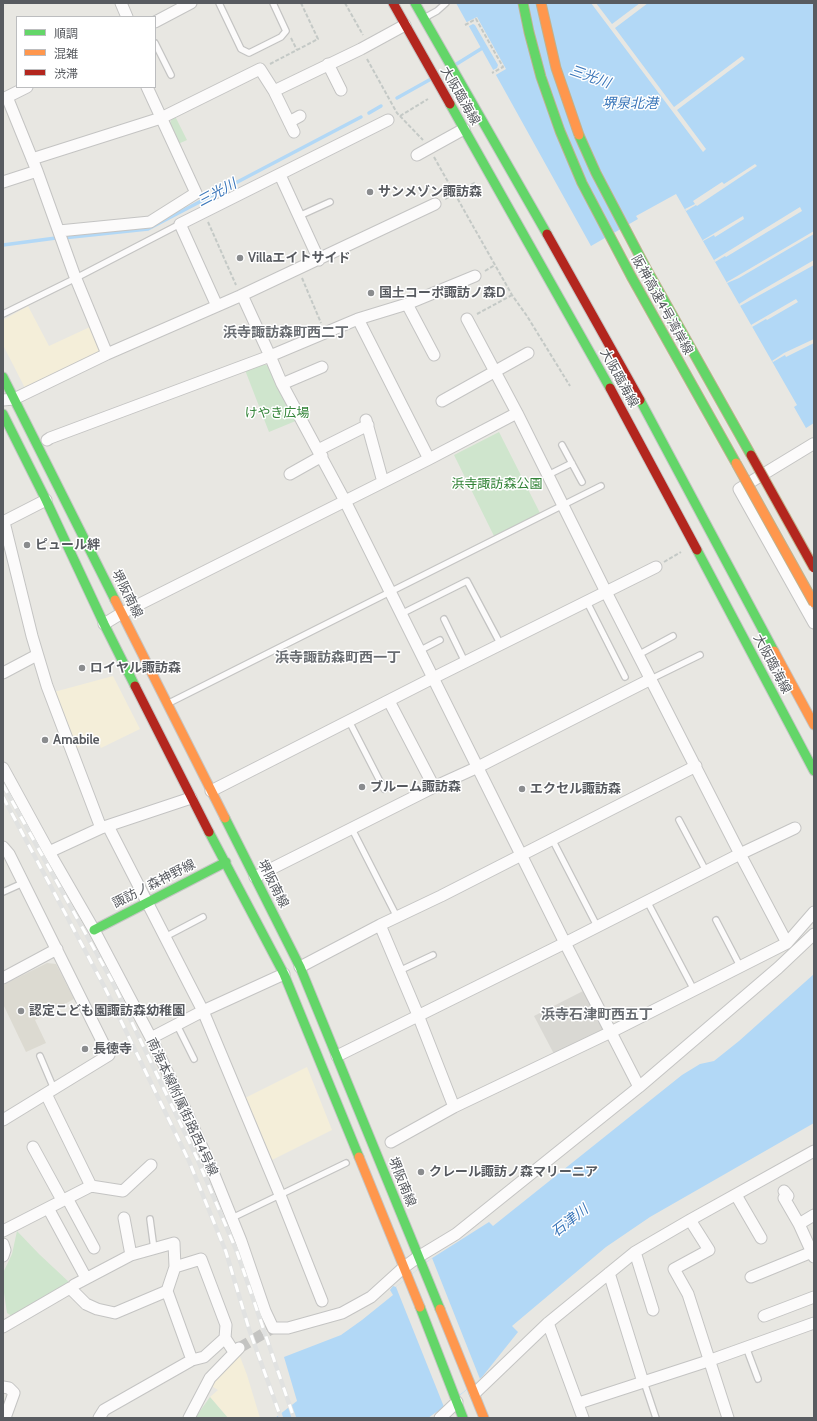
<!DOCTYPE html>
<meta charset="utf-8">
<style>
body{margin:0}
#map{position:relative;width:817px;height:1421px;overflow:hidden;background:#e8e7e2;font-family:Cabin,"Noto Sans JP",sans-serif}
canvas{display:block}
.frame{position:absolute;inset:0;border:4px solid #585b60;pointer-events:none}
.legend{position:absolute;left:16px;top:16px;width:140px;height:72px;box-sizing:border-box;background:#fff;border:1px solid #bcbdbf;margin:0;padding:5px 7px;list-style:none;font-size:12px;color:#585b60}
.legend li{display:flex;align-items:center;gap:8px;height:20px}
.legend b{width:20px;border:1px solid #bcbdbf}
</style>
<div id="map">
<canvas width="817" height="1421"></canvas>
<div class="frame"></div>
<ul class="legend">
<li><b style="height:5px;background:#63d668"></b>順調</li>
<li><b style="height:5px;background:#ff974d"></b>混雑</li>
<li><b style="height:5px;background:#b3261e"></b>渋滞</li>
</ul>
</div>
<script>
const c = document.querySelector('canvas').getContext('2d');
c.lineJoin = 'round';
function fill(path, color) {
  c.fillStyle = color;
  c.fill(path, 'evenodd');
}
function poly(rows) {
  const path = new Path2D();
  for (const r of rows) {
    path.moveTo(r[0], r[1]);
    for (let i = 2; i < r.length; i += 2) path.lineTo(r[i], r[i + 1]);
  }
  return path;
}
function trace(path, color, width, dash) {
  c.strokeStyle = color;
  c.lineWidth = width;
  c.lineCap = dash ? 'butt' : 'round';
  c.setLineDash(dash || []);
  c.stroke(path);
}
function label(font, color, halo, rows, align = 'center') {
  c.font = font + ' Cabin,"Noto Sans JP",sans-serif';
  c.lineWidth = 3;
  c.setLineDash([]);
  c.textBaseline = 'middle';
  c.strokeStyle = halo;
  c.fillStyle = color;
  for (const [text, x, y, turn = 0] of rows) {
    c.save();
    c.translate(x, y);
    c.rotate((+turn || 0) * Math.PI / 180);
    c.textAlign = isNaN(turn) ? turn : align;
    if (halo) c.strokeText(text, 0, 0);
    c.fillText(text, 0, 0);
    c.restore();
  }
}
fill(poly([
 [28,306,49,346,92,326,103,351,26,390,3,345,3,320],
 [113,676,140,729,101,748,96,738,75,749,54,692],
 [307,1067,332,1130,272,1160,245,1098],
 [239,1354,247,1375,260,1418,228,1418,210,1397,218,1390,210,1385]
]), '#f4eed9');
fill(poly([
 [585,990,603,1026,602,1030,554,1054,534,1016]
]), '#d9d8d3');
fill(poly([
 [47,963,56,964,74,999,35,1020,46,1043,26,1052,3,1004,3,985]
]), '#dcdad1');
fill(poly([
 [175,116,187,140,178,144,169,125,172,118],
 [262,363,268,366,298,420,269,432,245,370],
 [499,432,540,513,494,536,454,455],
 [17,1231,39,1254,70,1283,12,1316,7,1313,3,1286,3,1273,12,1254],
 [210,1397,228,1418,195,1418]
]), '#cfe5cd');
fill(poly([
 [456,3,814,3,814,423,806,428,794,407,797,405,676,194,636,216,638,219,591,246],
 [814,974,814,1123,650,1217,606,1247,512,1326,518,1332,482,1377,447,1406,435,1413,428,1418,275,1418,297,1401,284,1357,341,1335,362,1320,393,1295,390,1290,393,1286,396,1287,429,1260,489,1222,493,1226,682,1075,700,1064,714,1061,739,1041]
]), '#b2d8f6');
fill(poly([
 [591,3,596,3,612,24,640,3,648,3,615,28,674,107,742,56,745,59,677,110,706,149,703,152],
 [477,17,506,69,494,76,491,71,497,68,498,65,475,25,473,24,467,27,465,23],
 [755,164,757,166,697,206,696,205,686,211,685,209,695,204,693,201,722,182,724,184],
 [800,207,802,211,726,257,725,256,715,262,714,260],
 [743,216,744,219,715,237,714,235,703,241,703,240],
 [814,231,814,234,739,278,727,283,727,282],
 [814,260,814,265,740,306,739,304,750,297],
 [796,299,798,302,767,320,766,319,752,327,751,325],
 [814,339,814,343,786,357,785,355,773,362,772,361,784,353],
 [432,1258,480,1379,444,1407,396,1287]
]), '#e8e7e2');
trace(poly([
 [455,65,484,47],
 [397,98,431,79],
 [369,113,381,106],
 [63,238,148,229,361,117],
 [3,245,56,238]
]), '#b2d8f6', 3.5);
trace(poly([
 [239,1348,273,1328]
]), '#c4c4c2', 11, [11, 5.5]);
const lane = poly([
 [219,3,241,49,249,53,281,37,286,31,273,3],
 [426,17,437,11,446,3],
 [155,43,171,75],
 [299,216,330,202],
 [3,314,76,278,180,224],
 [562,445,582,482],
 [548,475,572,463],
 [587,602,625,677],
 [401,614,467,581,501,645],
 [444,619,465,662],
 [419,651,440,640],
 [638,655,673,636],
 [651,679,700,655],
 [169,703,601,486],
 [349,721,384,789],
 [679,820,706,871],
 [352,829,397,917],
 [552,839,597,926],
 [3,892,23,883],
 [647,901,694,990],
 [716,920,740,966],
 [165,937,203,917],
 [399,971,433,955],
 [177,1025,194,1059],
 [40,1056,54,1089],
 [232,1218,346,1163],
 [150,1219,154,1249],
 [746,1347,758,1379],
 [644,1382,656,1418]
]);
const street = poly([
 [121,3,127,17],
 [155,22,191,3],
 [328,64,341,90],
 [274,91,294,132],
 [3,99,27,87],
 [289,122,300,116],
 [417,155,464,129],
 [32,159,161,118,260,69,274,91,361,49,405,25],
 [37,171,74,274,107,354],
 [280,175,319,260],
 [3,182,37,171,7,97],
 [59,231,150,222,196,193,147,87],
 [242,295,270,356,358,319,407,304,475,276],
 [407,304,434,355],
 [217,306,180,224,388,120],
 [358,319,429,459],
 [467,319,517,413,606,592,740,854,787,943],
 [282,384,322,367],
 [3,400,14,399,107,354,240,296,435,204],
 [442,401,528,353],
 [366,420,383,482],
 [47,440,50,438,270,356,282,384,345,501,565,943,639,1087],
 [814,445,813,444,739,489,814,623],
 [318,450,368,425],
 [290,474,322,456],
 [3,522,46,500],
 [4,522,32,636,47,686,101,828],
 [104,624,122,613,429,459,517,413],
 [3,673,37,655],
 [389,701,434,787,478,767,651,679],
 [3,768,49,852,94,930,151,1038,186,1111,213,1172,241,1241,265,1311,273,1328,288,1328,342,1313,371,1297,403,1268,418,1257,456,1234,639,1087,778,968,814,934],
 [211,791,433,678,656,567],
 [108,826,203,1011,280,1195,322,1301],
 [3,847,9,854,109,1055,3,1120],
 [49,852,101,828,191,798],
 [255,877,434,787],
 [380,925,418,1015,454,1107],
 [300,967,380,925,441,896,696,766],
 [3,978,57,949],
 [151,1038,203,1011,284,974],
 [337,1056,565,943,740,854,795,828],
 [46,1094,91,1186],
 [391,1142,454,1107,611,1032,787,943,814,912],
 [33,1147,62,1200],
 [784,1191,788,1196,784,1198,799,1224,814,1257],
 [736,1195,761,1238],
 [67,1198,94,1248],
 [48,1208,86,1278],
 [124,1218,131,1255,174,1243,175,1267,167,1291,192,1360],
 [690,1220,709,1250,674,1269,688,1294,728,1418],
 [799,1224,814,1215],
 [3,1231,91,1186,123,1191,151,1165],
 [3,1244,5,1250,3,1256],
 [635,1252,653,1310],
 [175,1267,201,1259,226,1325,225,1338,234,1352],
 [609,1273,643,1382],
 [751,1277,812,1252],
 [74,1285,131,1255],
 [764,1316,814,1297],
 [548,1323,583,1418],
 [3,1327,70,1288,86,1304,97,1309,115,1313,167,1291],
 [3,1387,9,1388,14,1393,5,1418],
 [475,1393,548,1323,635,1252,690,1220,814,1151],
 [579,1403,708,1361,814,1323],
 [99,1418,104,1410,192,1360,204,1357,225,1338],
 [189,1418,210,1378,239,1348],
 [440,1418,457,1402]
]);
const fast = poly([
 [415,3,547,234],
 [450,104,610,388],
 [3,377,115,600],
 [640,400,774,651],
 [3,414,46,500,104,624,135,686],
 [697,550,814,771],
 [225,818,300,967,440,1309],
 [209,832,284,974,359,1157],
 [94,930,226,862],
 [420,1307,463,1418]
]);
const slow = poly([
 [115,600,225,818],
 [774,651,814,725],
 [359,1157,420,1307],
 [440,1309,484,1418]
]);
const jam = poly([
 [393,3,450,104],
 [547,234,640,400],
 [610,388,697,550],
 [135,686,209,832]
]);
trace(lane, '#c4c4c3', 8);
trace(street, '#c4c4c3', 13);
trace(fast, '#c5c5c4', 11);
trace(slow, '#c5c5c4', 11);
trace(jam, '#c5c5c4', 11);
trace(poly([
 [345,3,363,35],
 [465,25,476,19,503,67,492,73],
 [291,38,297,50],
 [367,59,397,113,423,140],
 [270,64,318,39,301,3],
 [400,116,428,99],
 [434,157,512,295,527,316,570,386],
 [445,199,476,182],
 [208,222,236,285],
 [485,271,495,265],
 [302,278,321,323],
 [477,314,512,295],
 [664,562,681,552]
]), '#c4c9c6', 2, [4, 2]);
trace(lane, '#fcfbfb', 5.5);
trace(street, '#fcfbfb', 11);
trace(fast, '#63d668', 9);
trace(slow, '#ff974d', 9);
trace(jam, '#b3261e', 9);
const rail = poly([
 [3,785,112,981,197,1158,237,1252,294,1418],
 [3,797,104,986,189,1161,226,1252,249,1329,281,1418]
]);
trace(rail, '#e1e2e1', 4.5);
trace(rail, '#fff', 3, [9]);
const fastBridge = poly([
 [523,3,529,32,541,77,560,131,582,183,631,276,736,463],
 [579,135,596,173,647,270,751,455]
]);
const slowBridge = poly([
 [541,3,556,68,579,135],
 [736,463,814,603]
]);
const jamBridge = poly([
 [751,455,814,568]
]);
trace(fastBridge, '#bfb290', 11, []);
trace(slowBridge, '#bfb290', 11, []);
trace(jamBridge, '#bfb290', 11, []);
trace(fastBridge, '#63d668', 9);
trace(slowBridge, '#ff974d', 9);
trace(jamBridge, '#b3261e', 9);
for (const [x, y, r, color] of [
 [370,192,4,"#8a8c8e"],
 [240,258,4,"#8a8c8e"],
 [371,293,4,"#8a8c8e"],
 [27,545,4,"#8a8c8e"],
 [82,668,4,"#8a8c8e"],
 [45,740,4,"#8a8c8e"],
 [362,787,4,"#8a8c8e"],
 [522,789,4,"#8a8c8e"],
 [21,1011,4,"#8a8c8e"],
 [85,1049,4,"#8a8c8e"],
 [421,1172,4,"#8a8c8e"]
]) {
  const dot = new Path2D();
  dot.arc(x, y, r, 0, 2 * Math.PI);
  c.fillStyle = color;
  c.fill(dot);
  trace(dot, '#fff', 1.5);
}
label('13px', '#585b60', '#fff', [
 ["大阪臨海線",460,96,60],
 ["阪神高速4号湾岸線",662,305,61],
 ["大阪臨海線",619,378,61],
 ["堺阪南線",127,594,63],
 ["大阪臨海線",772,664,62],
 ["諏訪ノ森神野線",154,884,-27],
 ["堺阪南線",273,884,63],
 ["南海本線附属街路西4号線",182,1107,65],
 ["堺阪南線",402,1182,68]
]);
label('bold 13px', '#585b60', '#fff', [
 ["サンメゾン諏訪森",378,192],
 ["Villaエイトサイド",248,258],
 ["国土コーポ諏訪ノ森D",379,293],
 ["ピュール絆",35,545],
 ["ロイヤル諏訪森",90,668],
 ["Amabile",53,740],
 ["ブルーム諏訪森",370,787],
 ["エクセル諏訪森",530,789],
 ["認定こども園諏訪森幼稚園",29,1011],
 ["長徳寺",93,1049],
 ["クレール諏訪ノ森マリーニア",429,1172]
], 'left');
label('13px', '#338438', '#fff', [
 ["けやき広場",277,413],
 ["浜寺諏訪森公園",497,484]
]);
label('italic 14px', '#3b77ba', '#fff', [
 ["三光川",590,77,19],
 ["堺泉北港",630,104],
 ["三光川",217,193,-28],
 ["石津川",570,1221,-38]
]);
label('bold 14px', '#696d72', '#fff', [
 ["浜寺諏訪森町西二丁",286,333],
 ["浜寺諏訪森町西一丁",338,658],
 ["浜寺石津町西五丁",597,1015]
]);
</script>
